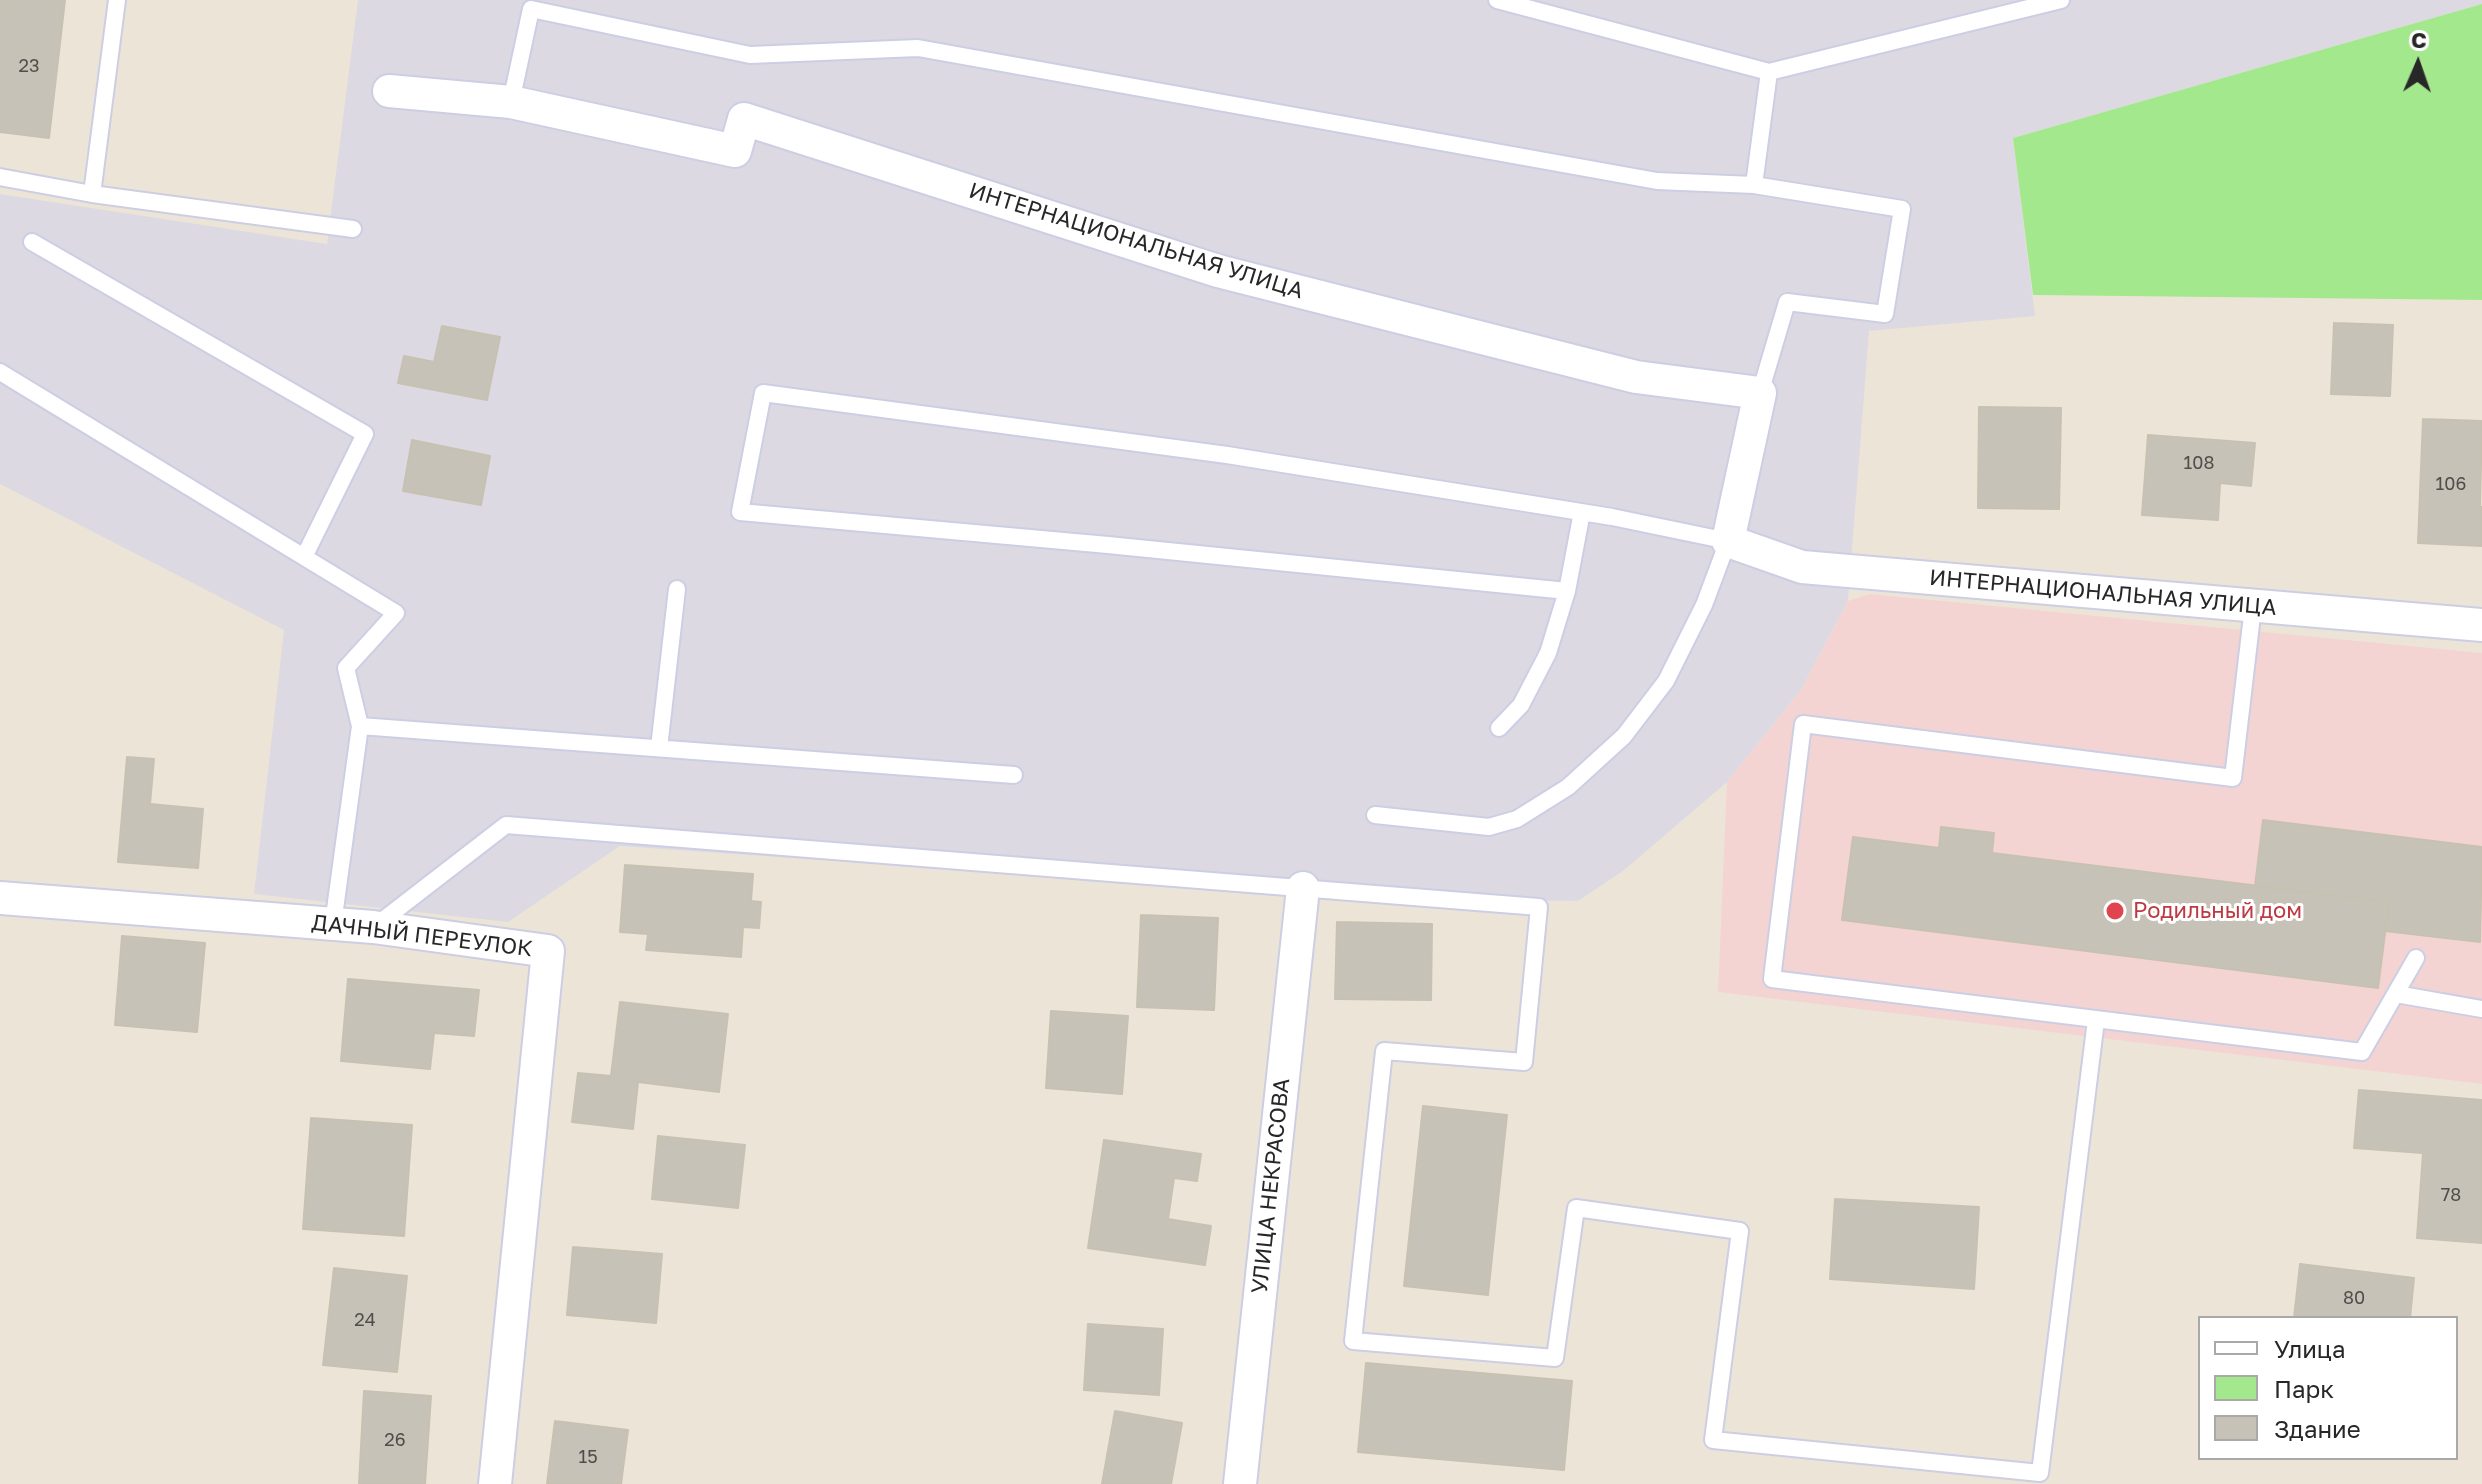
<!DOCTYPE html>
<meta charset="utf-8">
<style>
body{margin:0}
#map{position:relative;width:2482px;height:1484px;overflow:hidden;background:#ece5d7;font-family:"Golos Text",sans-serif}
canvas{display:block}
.legend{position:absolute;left:2198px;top:1316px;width:260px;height:144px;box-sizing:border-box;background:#fff;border:2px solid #a9a9a9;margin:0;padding:10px 14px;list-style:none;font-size:24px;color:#272727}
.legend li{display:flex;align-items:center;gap:16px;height:40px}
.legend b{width:40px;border:2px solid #a9a9a9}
.north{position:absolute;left:2378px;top:24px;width:80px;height:80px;-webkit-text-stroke:6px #fff;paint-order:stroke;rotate:2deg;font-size:22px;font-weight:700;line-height:32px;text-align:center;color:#272727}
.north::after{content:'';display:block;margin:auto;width:28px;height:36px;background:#272727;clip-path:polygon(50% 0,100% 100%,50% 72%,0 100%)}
</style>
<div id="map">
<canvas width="2482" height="1484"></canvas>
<ul class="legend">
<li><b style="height:10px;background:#fff"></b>Улица</li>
<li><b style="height:22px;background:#a4e88e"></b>Парк</li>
<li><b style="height:22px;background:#c7c2b7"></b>Здание</li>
</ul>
<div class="north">С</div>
</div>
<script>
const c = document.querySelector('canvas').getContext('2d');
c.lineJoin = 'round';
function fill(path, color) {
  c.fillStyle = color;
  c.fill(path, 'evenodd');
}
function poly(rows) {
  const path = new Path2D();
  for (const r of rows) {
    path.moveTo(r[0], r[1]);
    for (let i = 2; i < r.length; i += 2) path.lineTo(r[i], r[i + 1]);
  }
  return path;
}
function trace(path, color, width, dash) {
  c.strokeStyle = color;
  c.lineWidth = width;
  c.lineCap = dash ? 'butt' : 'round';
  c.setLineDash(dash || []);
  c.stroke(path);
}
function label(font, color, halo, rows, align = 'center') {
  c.font = font + ' "Golos Text",sans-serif';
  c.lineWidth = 6;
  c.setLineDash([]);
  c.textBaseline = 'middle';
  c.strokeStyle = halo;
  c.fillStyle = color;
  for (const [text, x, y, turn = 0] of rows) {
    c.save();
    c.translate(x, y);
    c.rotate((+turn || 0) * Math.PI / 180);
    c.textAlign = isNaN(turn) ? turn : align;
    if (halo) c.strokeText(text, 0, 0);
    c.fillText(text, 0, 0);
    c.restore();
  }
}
fill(poly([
 [358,0,2482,0,2482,4,2013,138,2035,316,1869,331,1848,601,1801,690,1727,782,1623,871,1578,901,1384,899,620,846,508,922,254,894,284,630,0,484,0,194,327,244]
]), '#ddd9e3');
fill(poly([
 [1869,594,2482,653,2482,1084,1718,992,1727,782,1801,690,1848,601]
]), '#f4d4d3');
fill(poly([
 [2482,4,2482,300,2033,295,2013,138]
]), '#a4e88e');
const building = poly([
 [0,0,65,0,49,138,0,132,0,0],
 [2334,323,2393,325,2390,396,2331,394,2334,323],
 [442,326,500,337,487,400,398,383,404,356,434,362,442,326],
 [1979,407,2061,408,2059,509,1978,508,1979,407],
 [2423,419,2482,421,2480,507,2482,507,2482,546,2418,543,2423,419],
 [2148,435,2255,443,2251,486,2220,483,2218,520,2142,515,2148,435],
 [412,440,490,456,481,505,403,491,412,440],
 [127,757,154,759,150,804,203,809,198,868,118,862,127,757],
 [2263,820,2482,847,2480,942,2385,931,2389,902,2255,886,2263,820],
 [1941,827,1994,833,1992,853,2389,902,2378,988,1842,920,1853,837,1939,848,1941,827],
 [625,865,753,874,751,901,761,902,759,928,743,927,741,957,646,950,648,934,620,932,625,865],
 [1141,915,1218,918,1214,1010,1137,1007,1141,915],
 [1337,922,1432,924,1431,1000,1335,999,1337,922],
 [122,936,205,943,197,1032,115,1025,122,936],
 [348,979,479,990,474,1036,434,1033,430,1069,341,1061,348,979],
 [620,1002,728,1014,719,1092,638,1082,633,1129,572,1122,578,1073,611,1076,620,1002],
 [1051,1011,1128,1016,1122,1094,1046,1088,1051,1011],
 [2359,1090,2482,1100,2482,1243,2417,1238,2423,1153,2354,1148,2359,1090],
 [1423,1106,1507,1115,1488,1295,1404,1286,1423,1106],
 [311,1118,412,1125,404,1236,303,1229,311,1118],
 [658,1136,745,1145,738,1208,652,1199,658,1136],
 [1104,1140,1201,1154,1197,1181,1174,1178,1168,1219,1211,1226,1205,1265,1088,1248,1104,1140],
 [1835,1199,1979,1207,1974,1289,1830,1279,1835,1199],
 [573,1247,662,1254,656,1323,567,1315,573,1247],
 [2300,1264,2414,1278,2410,1318,2294,1318,2300,1264],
 [334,1268,407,1276,397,1372,323,1365,334,1268],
 [1088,1324,1163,1329,1159,1395,1084,1390,1088,1324],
 [1366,1363,1572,1381,1564,1470,1358,1452,1366,1363],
 [364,1391,431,1396,425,1484,359,1484,364,1391],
 [1115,1411,1182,1423,1171,1484,1102,1484,1115,1411],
 [555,1421,628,1430,621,1484,547,1484,555,1421]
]);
fill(building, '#c7c2b7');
trace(building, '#c7c1b1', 2);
const service = poly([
 [1497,0,1769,72],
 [511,102,531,9,750,55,918,48,1657,181,1754,185,1769,72,2061,0],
 [0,177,92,194,353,229],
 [1754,185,1902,209,1885,314,1787,302,1760,393],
 [92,194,117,0],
 [32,242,365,434,304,557],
 [0,372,396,613,346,668,360,726,333,924],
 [2253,607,2233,778,1803,724,1772,979,2362,1052,2416,958],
 [360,726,1014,775],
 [1499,728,1521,705,1548,653,1567,591,1582,512],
 [659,748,677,589],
 [1375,815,1489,827,1517,819,1568,787,1624,736,1666,681,1704,605,1728,541,1612,517,1227,455,763,393,740,512,1108,545,1567,591],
 [374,927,506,825,1539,907,1524,1062,1384,1051,1353,1341,1555,1358,1576,1208,1740,1231,1713,1440,2040,1473,2096,1020],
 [2396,994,2482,1009]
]);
const minor = poly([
 [389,91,511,102,735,151,744,119,1218,271,1636,377,1760,393,1728,541,1802,567,2482,625],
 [0,898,373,927,548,951,495,1484],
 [1240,1484,1303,888]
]);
trace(service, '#cccee3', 20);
trace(minor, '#cccee3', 36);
trace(service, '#fff', 16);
trace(minor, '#fff', 32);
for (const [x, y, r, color] of [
 [2115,911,10,"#e0444e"]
]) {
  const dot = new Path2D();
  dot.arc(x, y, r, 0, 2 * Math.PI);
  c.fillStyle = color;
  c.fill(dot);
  trace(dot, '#fff', 3);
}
label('18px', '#4f4e4b', null, [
 ["23",29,66],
 ["108",2199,463],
 ["106",2451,484],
 ["78",2451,1195],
 ["80",2354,1298],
 ["24",365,1320],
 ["26",395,1440],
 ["15",588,1457]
]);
label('22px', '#272727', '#fff', [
 ["ИНТЕРНАЦИОНАЛЬНАЯ УЛИЦА",1136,241,17],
 ["ИНТЕРНАЦИОНАЛЬНАЯ УЛИЦА",2103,593,5],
 ["ДАЧНЫЙ ПЕРЕУЛОК",422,936,7],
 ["УЛИЦА НЕКРАСОВА",1271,1186,-84]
]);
label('22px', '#be3a42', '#fff', [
 ["Родильный дом",2133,911]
], 'left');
</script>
